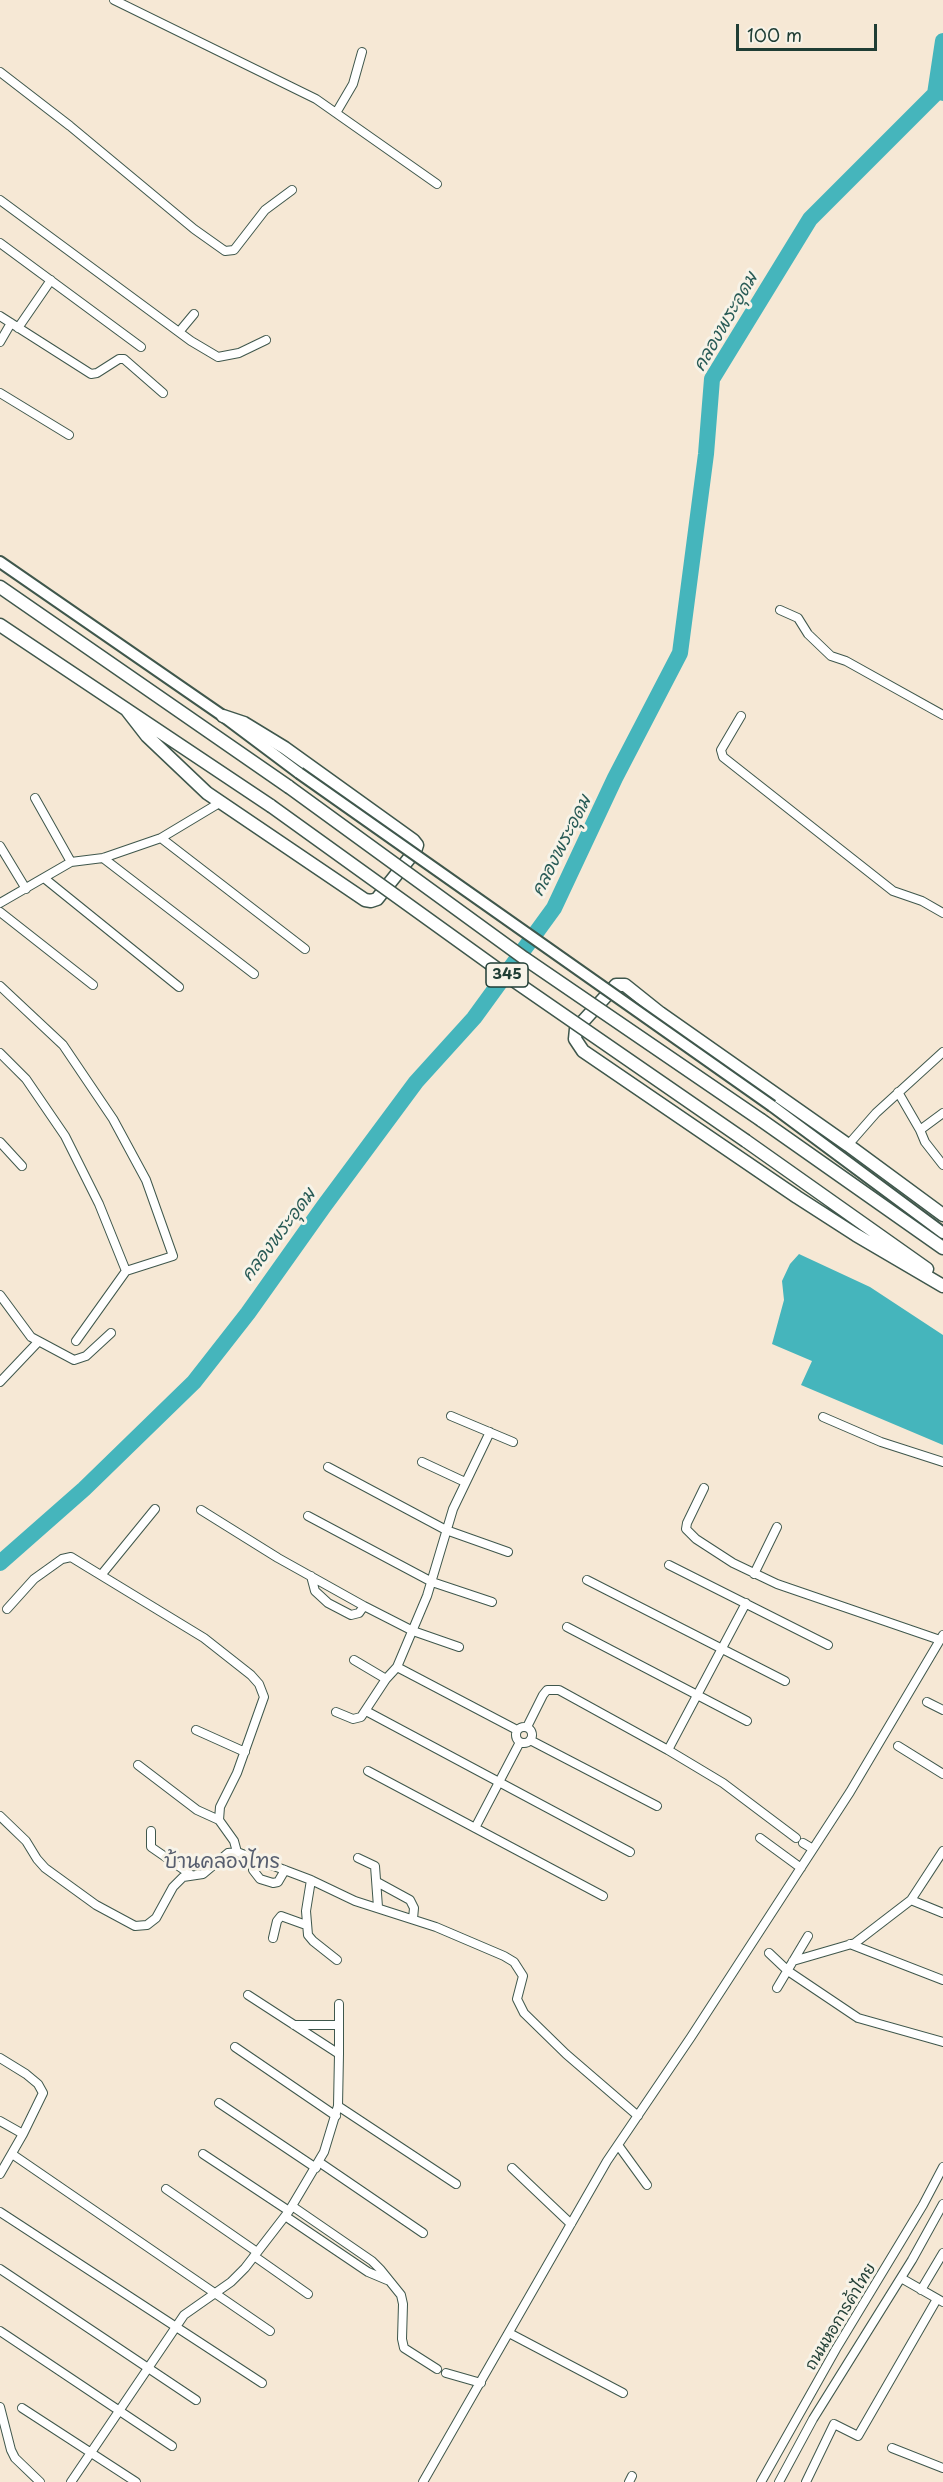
<!DOCTYPE html>
<meta charset="utf-8">
<style>
body{margin:0}
#map{position:relative;width:943px;height:2482px;overflow:hidden;background:#f6e8d5;font-family:"Playpen Sans",sans-serif}
canvas{display:block}
.scale{position:absolute;left:736px;top:24px;width:141px;height:27px;box-sizing:border-box;border:3px solid #1f3d34;border-top:0;padding-left:8px;font-size:18px;line-height:21px;white-space:nowrap;color:#1f3d34;-webkit-text-stroke:4px #f7f3e8;paint-order:stroke}
</style>
<div id="map">
<canvas width="943" height="2482"></canvas>
<div class="scale">100 m</div>
</div>
<script>
const c = document.querySelector('canvas').getContext('2d');
c.lineJoin = 'round';
function fill(path, color) {
  c.fillStyle = color;
  c.fill(path, 'evenodd');
}
function poly(rows) {
  const path = new Path2D();
  for (const r of rows) {
    if (r.length === 3) {
      path.moveTo(r[0] + r[2], r[1]);
      path.arc(r[0], r[1], r[2], 0, 2 * Math.PI);
      continue;
    }
    path.moveTo(r[0], r[1]);
    for (let i = 2; i < r.length; i += 2) path.lineTo(r[i], r[i + 1]);
  }
  return path;
}
function trace(path, color, width, dash) {
  c.strokeStyle = color;
  c.lineWidth = width;
  c.lineCap = dash ? 'butt' : 'round';
  c.setLineDash(dash || []);
  c.stroke(path);
}
function label(font, color, halo, rows, align = 'center') {
  c.font = font + ' "Playpen Sans","Playpen Sans Thai",sans-serif';
  c.lineWidth = 6;
  c.setLineDash([]);
  c.textBaseline = 'middle';
  c.strokeStyle = halo;
  c.fillStyle = color;
  for (const [text, x, y, turn = 0] of rows) {
    c.save();
    c.translate(x, y);
    c.rotate((+turn || 0) * Math.PI / 180);
    c.textAlign = isNaN(turn) ? turn : align;
    if (halo) c.strokeText(text, 0, 0);
    c.fillText(text, 0, 0);
    c.restore();
  }
}
fill(poly([
 [799,1254,870,1287,943,1335,943,1445,801,1385,812,1361,772,1344,784,1300,782,1281,790,1264]
]), '#45b5bc');
trace(poly([
 [935,94,943,96]
]), '#45b5bc', 10);
trace(poly([
 [0,1563,84,1489,194,1382,248,1313,324,1206,416,1082,474,1018,554,908,615,778,680,653,706,454,712,379,810,219,935,94,943,41]
]), '#45b5bc', 16);
const street = poly([
 [114,0,316,99,437,184],
 [0,72,70,126,194,229,225,251,234,250,265,210,292,190],
 [336,113,353,84,362,52],
 [0,200,191,341,218,357,239,353,266,340],
 [0,243,141,347],
 [0,316,91,374,97,373,119,359,124,359,163,393],
 [18,328,51,280],
 [179,332,194,314],
 [0,342,11,323],
 [0,393,69,435],
 [780,610,798,618,808,634,831,656,846,661,943,715],
 [741,716,721,750,723,757,893,891,922,901,943,913],
 [35,798,71,862],
 [161,838,305,949],
 [0,846,26,889],
 [103,858,254,974],
 [44,878,179,987],
 [0,903,71,862,103,858,161,838,221,802],
 [0,912,93,985],
 [0,986,63,1045,113,1119,146,1180,173,1256,126,1271,76,1341],
 [0,1053,26,1079,65,1136,99,1204,126,1271],
 [898,1092,920,1130],
 [943,1113,920,1130,925,1142,943,1165],
 [0,1142,22,1166],
 [848,1145,876,1113,943,1052],
 [0,1295,31,1337,74,1360,86,1356,111,1333],
 [0,1382,38,1342],
 [451,1416,513,1442],
 [823,1417,881,1442,943,1462],
 [422,1462,465,1482],
 [328,1467,446,1530,508,1552],
 [704,1488,687,1523,686,1529,696,1539,733,1563,777,1584,940,1640],
 [201,1510,278,1558,364,1606,413,1631,459,1647],
 [308,1516,432,1582,492,1602],
 [669,1565,828,1645],
 [102,1574,155,1509],
 [754,1574,777,1527],
 [311,1576,315,1591,328,1603,351,1615,359,1613,364,1606],
 [587,1580,785,1681],
 [7,1609,34,1579,62,1559,71,1557,204,1638,251,1675,259,1684,264,1697,237,1773,220,1807,219,1820],
 [567,1627,747,1721],
 [354,1660,386,1679],
 [397,1667,517,1730],
 [927,1702,943,1710],
 [366,1711,630,1852],
 [336,1712,353,1719,361,1717,386,1679,397,1667,427,1596,453,1509,490,1432],
 [524,1735,8],
 [527,1727,543,1695,547,1690,559,1690,668,1750,723,1783,796,1838],
 [196,1730,245,1752],
 [530,1740,657,1806],
 [898,1746,943,1774],
 [668,1750,746,1603],
 [138,1765,197,1810,219,1820,234,1841,237,1852],
 [368,1771,603,1896],
 [0,1816,26,1841,37,1859,45,1868,96,1905,135,1926,147,1925,156,1918,173,1887,183,1877,203,1874,228,1853,237,1852,311,1880,355,1901,436,1927,504,1956,514,1962,523,1976,517,1999,524,2013,566,2054,638,2116],
 [475,1828,520,1742],
 [151,1831,151,1847,190,1874],
 [760,1838,801,1868],
 [803,1843,813,1849],
 [358,1858,375,1866,378,1907],
 [254,1859,253,1870,260,1879,273,1883,278,1882,285,1870],
 [311,1880,306,1911,308,1935,313,1941,337,1960],
 [377,1882,410,1900,414,1908,413,1919],
 [911,1900,943,1913],
 [273,1938,277,1921,281,1916,306,1925],
 [850,1944,943,1980],
 [769,1953,788,1971,858,2018,943,2042],
 [793,1961,855,1943,911,1900,943,1851],
 [777,1988,808,1936],
 [294,2025,338,2025],
 [235,2047,336,2116],
 [339,2054,339,2004],
 [0,2058,26,2074,38,2084,43,2093,23,2134,0,2174],
 [219,2103,316,2168],
 [338,2106,456,2184],
 [0,2121,23,2134],
 [618,2145,647,2185],
 [12,2154,270,2331],
 [203,2154,289,2211],
 [319,2162,423,2233],
 [512,2168,571,2224],
 [166,2189,257,2252],
 [292,2206,372,2261,380,2269,401,2295,403,2304,402,2339,404,2348,437,2369],
 [0,2212,262,2383],
 [285,2216,368,2272,387,2280],
 [254,2256,308,2294],
 [0,2269,196,2400],
 [901,2278,943,2302],
 [921,2290,943,2253],
 [0,2331,172,2446],
 [509,2333,623,2393],
 [446,2373,481,2383],
 [0,2407,11,2450,15,2458,40,2482],
 [22,2408,136,2482],
 [892,2448,943,2468],
 [71,2482,184,2315,231,2282,245,2268,289,2211,324,2152,338,2106,339,2054,248,1995],
 [423,2482,607,2161,691,2037,850,1792,943,1635],
 [629,2482,632,2476],
 [761,2482,836,2349,923,2205,943,2167],
 [779,2482,813,2419,912,2260,943,2204],
 [806,2482,834,2424,858,2436,937,2299]
]);
const secondary = poly([
 [0,562,223,716,299,773],
 [772,1106,943,1233]
]);
const primary = poly([
 [0,587,289,787],
 [0,625,271,806],
 [126,709,147,736,207,793,365,900,371,901,377,899,415,851,417,845,413,840,285,748,244,723,223,716],
 [761,1120,943,1248],
 [746,1141,927,1269],
 [943,1215,848,1145,660,1013,625,985,616,985,576,1029,575,1039,583,1051,797,1197,856,1235,943,1286]
]);
trace(street, '#3f574c', 10);
trace(secondary, '#3f574c', 14);
trace(primary, '#3f574c', 15);
trace(street, '#fff', 8);
trace(secondary, '#fff', 10);
trace(primary, '#fff', 12);
const secondaryBridge = poly([
 [299,773,772,1106]
]);
const primaryBridge = poly([
 [289,787,524,958,761,1120],
 [271,806,510,978,746,1141]
]);
trace(secondaryBridge, '#3f574c', 14, []);
trace(primaryBridge, '#3f574c', 15, []);
trace(secondaryBridge, '#fff', 10);
trace(primaryBridge, '#fff', 12);
for (const [x, y, w] of [
 [507,975,42]
]) {
  const box = new Path2D();
  box.roundRect(x - w / 2, y - 12, w, 24, 4.5);
  c.fillStyle = '#f7f3e8';
  c.fill(box);
  trace(box, '#1f3d34', 1.5);
}
label('bold 15px', '#1f3d34', null, [
 ["345",507,975]
]);
label('16px', '#1f3d34', '#f7f3e8', [
 ["ถนนหอการค้าไทย",841,2317,-59]
]);
label('italic 18px', '#285b56', '#f7f3e8', [
 ["คลองพระอุดม",726,322,-60],
 ["คลองพระอุดม",562,846,-63],
 ["คลองพระอุดม",279,1235,-53]
]);
label('20px', '#565d6e', '#f7f3e8', [
 ["บ้านคลองไทร",222,1862]
]);
</script>
